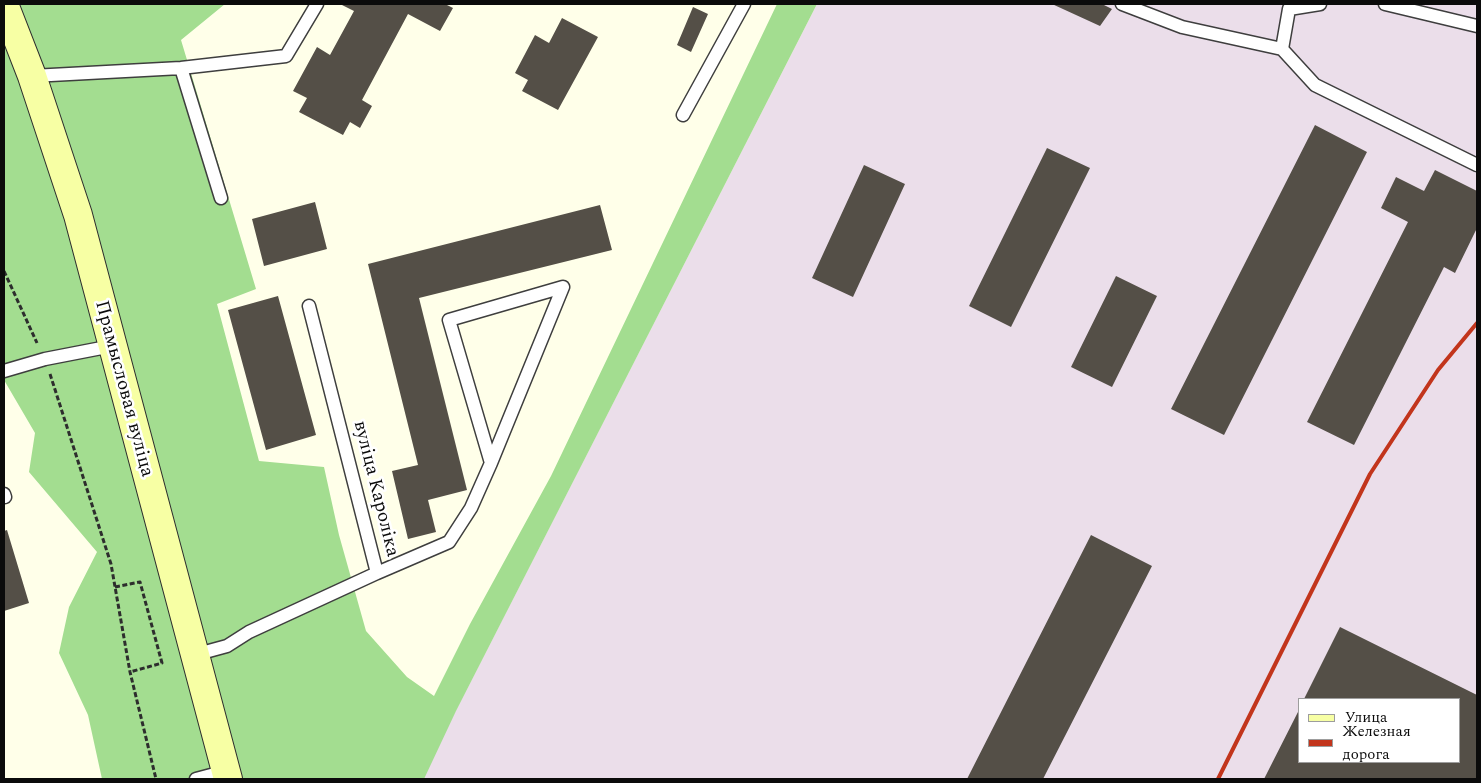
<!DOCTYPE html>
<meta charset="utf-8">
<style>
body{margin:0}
#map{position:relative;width:1481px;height:783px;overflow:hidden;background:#ffffe9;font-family:Spectral,serif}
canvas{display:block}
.frame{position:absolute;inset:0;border:5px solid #0b0b0b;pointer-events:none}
.legend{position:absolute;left:1298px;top:698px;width:162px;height:65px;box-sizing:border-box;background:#fff;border:1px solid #9d9d9d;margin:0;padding:6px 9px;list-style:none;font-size:15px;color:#0b0b0b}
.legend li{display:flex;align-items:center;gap:10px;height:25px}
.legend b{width:25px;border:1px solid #9d9d9d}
</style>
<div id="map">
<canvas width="1481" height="783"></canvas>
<div class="frame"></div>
<ul class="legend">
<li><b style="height:6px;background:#f7ffa4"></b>Улица</li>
<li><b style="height:6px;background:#c2351c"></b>Железная дорога</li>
</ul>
</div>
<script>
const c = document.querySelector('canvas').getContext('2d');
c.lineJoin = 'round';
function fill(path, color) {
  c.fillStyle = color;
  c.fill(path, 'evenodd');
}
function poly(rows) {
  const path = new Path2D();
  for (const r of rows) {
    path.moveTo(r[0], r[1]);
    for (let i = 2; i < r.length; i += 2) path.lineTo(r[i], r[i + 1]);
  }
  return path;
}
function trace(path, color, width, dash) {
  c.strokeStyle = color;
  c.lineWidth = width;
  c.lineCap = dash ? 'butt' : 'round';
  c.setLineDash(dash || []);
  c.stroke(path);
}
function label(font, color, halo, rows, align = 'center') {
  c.font = font + ' Spectral,serif';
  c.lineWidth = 5;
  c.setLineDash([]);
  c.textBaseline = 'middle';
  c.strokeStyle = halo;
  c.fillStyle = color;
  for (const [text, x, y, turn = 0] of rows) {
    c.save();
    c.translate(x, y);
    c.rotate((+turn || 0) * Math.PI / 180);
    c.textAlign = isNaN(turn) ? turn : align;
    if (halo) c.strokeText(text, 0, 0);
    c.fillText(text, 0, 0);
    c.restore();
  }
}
fill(poly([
 [817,4,1477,4,1477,779,421,779],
 [1300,699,1460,699,1460,762,1300,762]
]), '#ebdeea');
fill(poly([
 [4,4,225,4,181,40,256,289,217,304,259,461,324,467,339,535,366,631,407,677,434,696,470,624,551,476,777,4,817,4,456,711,424,779,102,779,88,715,59,653,69,607,97,552,29,472,35,433,4,380]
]), '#a3dd90');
fill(poly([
 [340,4,445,4,453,8,440,31,408,14,362,100,372,106,360,128,350,122,343,135,299,112,307,98,293,91,317,47,330,55,354,11],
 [1052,4,1102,4,1112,9,1100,26],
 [693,7,708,14,691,52,677,45],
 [562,18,598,37,558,110,522,91,528,80,515,73,535,35,549,43],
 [1315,125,1367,152,1224,435,1171,409],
 [1047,148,1090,168,1011,327,969,306],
 [864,165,905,184,853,297,812,278],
 [1435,170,1477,191,1477,228,1455,273,1444,267,1354,445,1307,422,1408,222,1381,208,1396,177,1424,191],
 [315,202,327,249,264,266,252,219],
 [600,205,612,250,419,298,467,490,428,500,436,532,408,539,392,471,418,465,368,264],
 [1116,276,1157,296,1112,387,1071,367],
 [278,296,316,435,266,450,228,310],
 [7,530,29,603,4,611,4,531],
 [1091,535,1152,566,1043,779,967,779],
 [1340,627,1477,695,1477,779,1264,779,1300,708,1300,762,1460,762,1460,699,1304,699]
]), '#544f47');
const lane = poly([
 [1122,4,1182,27,1282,49],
 [1320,4,1289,9,1282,49,1315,85,1477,165],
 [1385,4,1477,26],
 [181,68,221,198],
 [32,76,181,68,286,56,317,4],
 [683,115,744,4],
 [4,371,45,359,112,346],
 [4,494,5,497],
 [377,573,449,542,471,508,491,463,563,287,449,320,491,463],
 [194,655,227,646,249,632,377,573,309,306],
 [196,779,226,771]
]);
const secondary = poly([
 [4,4,32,76,78,215,228,779]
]);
trace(lane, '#3e3e3e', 15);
trace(secondary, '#2d2d2d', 30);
trace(poly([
 [4,271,37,343],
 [50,374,111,564,130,672,156,779],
 [115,587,140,582,162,663,130,672]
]), '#2d2d2d', 3, [5, 2.5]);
trace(lane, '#fff', 12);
trace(secondary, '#f7ffa4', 28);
trace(poly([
 [1218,779,1370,474,1438,370,1477,323]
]), '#c2351c', 4);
label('19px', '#0b0b0b', '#fff', [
 ["Прамысловая вуліца",123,389,75],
 ["вуліца Кароліка",375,489,76]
]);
</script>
